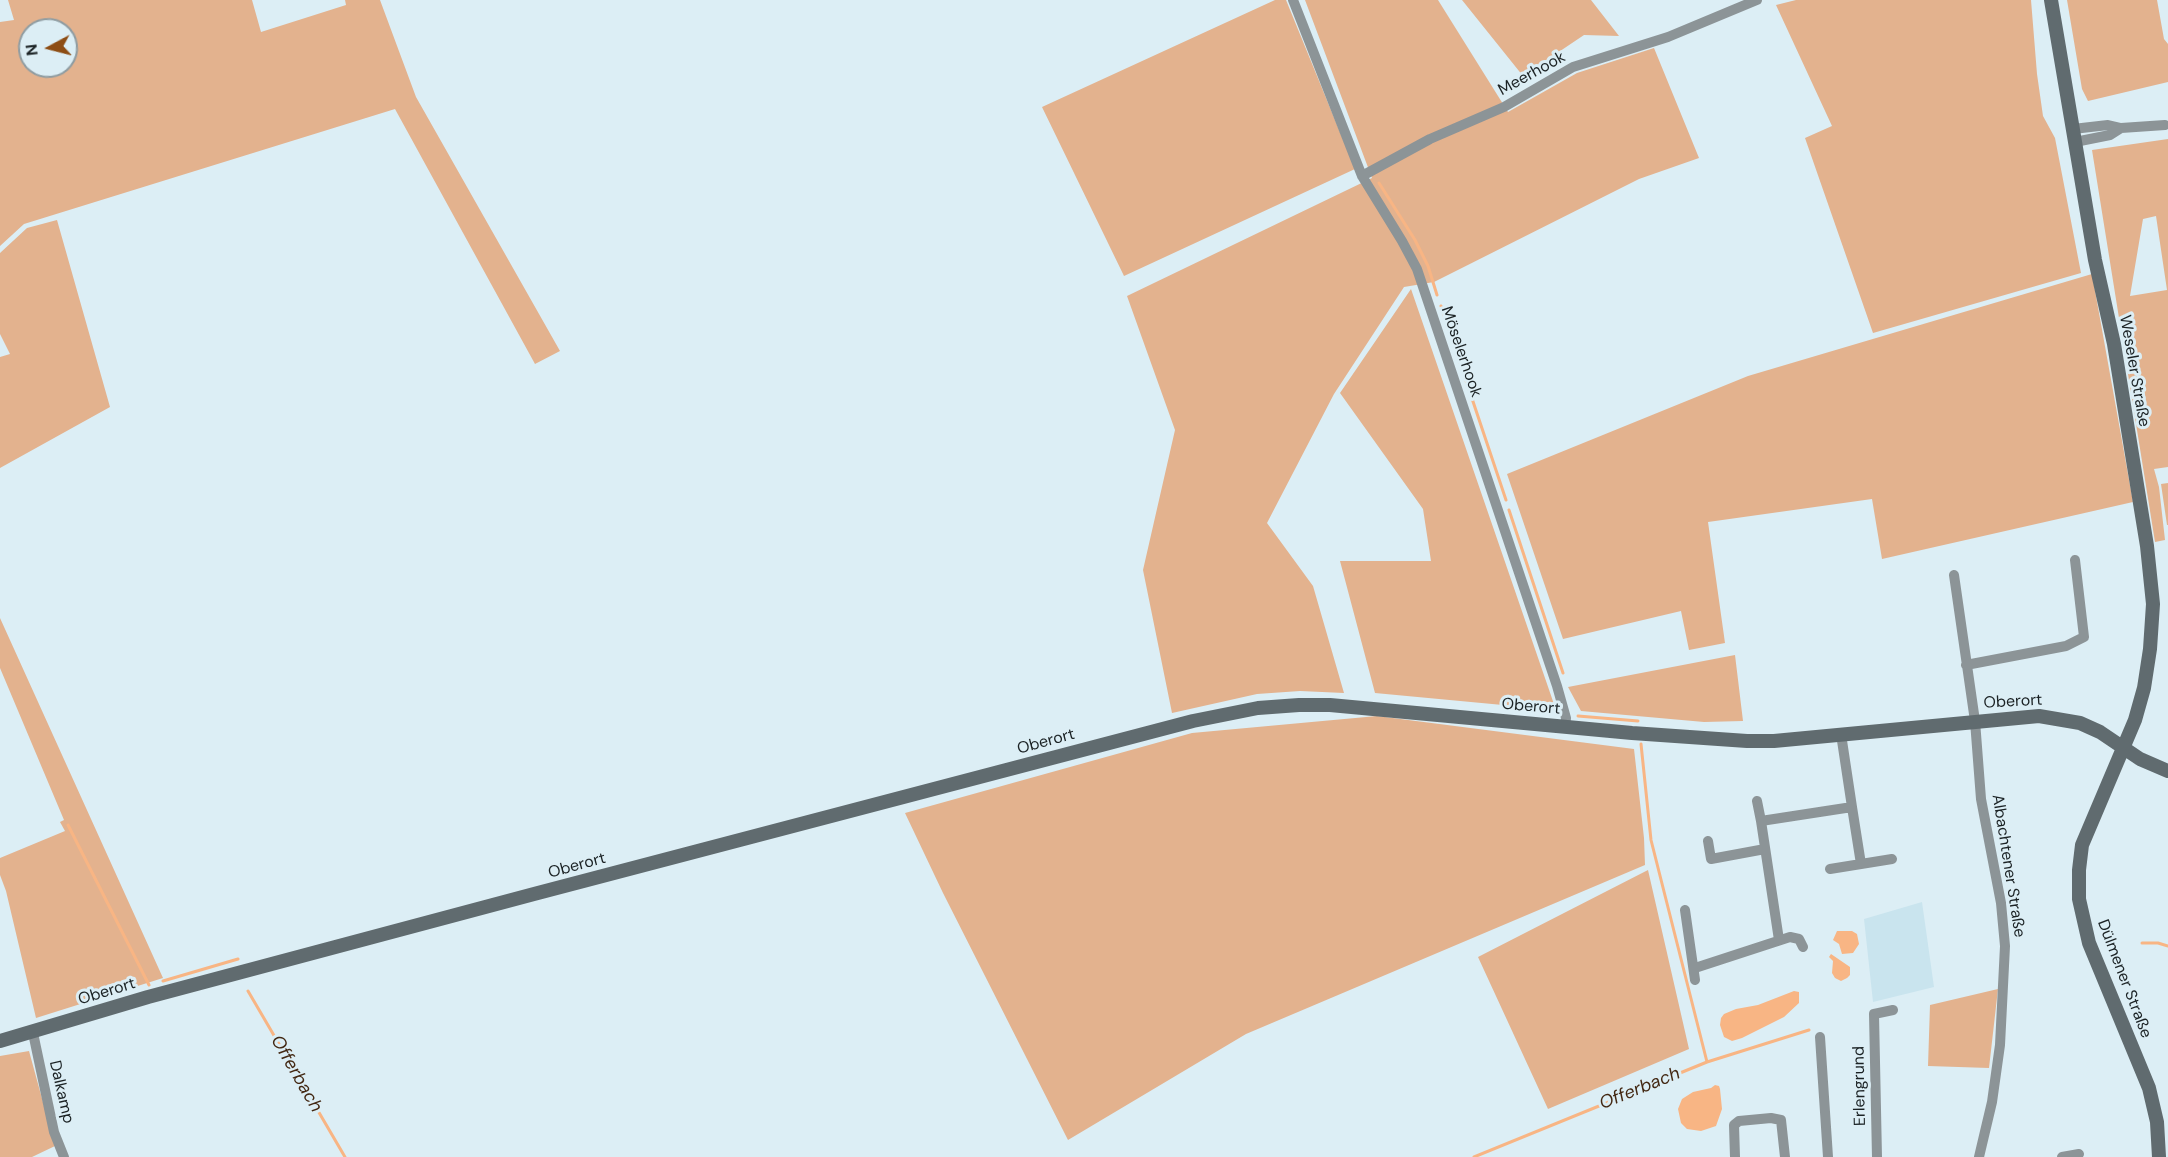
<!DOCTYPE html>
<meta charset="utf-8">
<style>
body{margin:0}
#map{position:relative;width:2168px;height:1157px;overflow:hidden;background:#dceef5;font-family:"DM Sans",sans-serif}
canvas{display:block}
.north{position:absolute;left:18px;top:18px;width:60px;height:60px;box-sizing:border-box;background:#dceef5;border:2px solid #8f9ca1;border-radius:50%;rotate:263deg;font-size:16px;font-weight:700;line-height:24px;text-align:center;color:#1b2224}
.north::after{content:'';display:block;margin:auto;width:21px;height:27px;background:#8d4d14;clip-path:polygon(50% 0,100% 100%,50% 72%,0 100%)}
</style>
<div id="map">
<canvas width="2168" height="1157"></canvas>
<div class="north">N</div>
</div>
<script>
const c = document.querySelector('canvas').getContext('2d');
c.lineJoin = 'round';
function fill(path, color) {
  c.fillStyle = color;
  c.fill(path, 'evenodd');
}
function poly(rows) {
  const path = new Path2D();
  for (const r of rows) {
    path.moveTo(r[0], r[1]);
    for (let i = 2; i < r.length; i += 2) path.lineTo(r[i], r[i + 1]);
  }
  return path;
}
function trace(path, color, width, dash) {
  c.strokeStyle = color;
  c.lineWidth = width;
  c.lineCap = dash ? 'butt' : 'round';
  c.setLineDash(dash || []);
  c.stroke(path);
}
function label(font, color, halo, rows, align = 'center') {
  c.font = font + ' "DM Sans",sans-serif';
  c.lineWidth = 6;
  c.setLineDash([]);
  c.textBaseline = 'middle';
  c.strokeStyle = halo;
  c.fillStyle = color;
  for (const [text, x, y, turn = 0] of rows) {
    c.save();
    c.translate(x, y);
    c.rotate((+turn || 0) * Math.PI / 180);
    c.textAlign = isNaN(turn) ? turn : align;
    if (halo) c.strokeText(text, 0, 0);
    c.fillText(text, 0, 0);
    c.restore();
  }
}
fill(poly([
 [1922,902,1934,987,1873,1002,1864,919]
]), '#c9e4ee');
fill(poly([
 [8,0,252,0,261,32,346,5,345,0,380,0,416,97,560,351,535,364,395,109,24,224,0,246,0,22,14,20],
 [30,30,66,30,66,66,30,66],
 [1275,0,1286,0,1355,169,1124,276,1042,107],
 [1305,0,1438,0,1508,112,1577,73,1654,48,1699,158,1639,179,1434,282,1404,287,1334,394,1267,523,1313,586,1344,693,1300,691,1257,694,1172,713,1143,570,1175,430,1127,296,1372,178],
 [1462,0,1591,0,1619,36,1584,35,1523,76],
 [1796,0,2031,0,2037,74,2043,116,2055,138,2081,273,1873,333,1805,138,1832,126,1776,5],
 [2067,0,2157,0,2164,39,2168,44,2168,82,2088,101,2082,89],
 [2168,139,2168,467,2154,469,2159,487,2165,540,2155,542,2092,150],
 [2156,216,2167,290,2130,296,2143,219],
 [57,220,110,407,0,468,0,357,10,354,0,334,0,253,27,228],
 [2092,274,2133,502,1882,559,1872,499,1708,522,1725,643,1689,650,1681,611,1563,639,1507,474,1748,376],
 [1411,289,1556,710,1375,693,1340,561,1431,561,1423,509,1340,393],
 [2168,483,2168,525,2167,525,2161,484],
 [0,618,163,978,36,1018,6,891,0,875,0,858,65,831,60,822,64,820,0,668],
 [1735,655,1743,721,1704,722,1581,711,1568,687],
 [1377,716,1634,749,1644,838,1645,865,1246,1034,1068,1140,943,893,905,813,1192,733],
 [1648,870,1689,1049,1548,1109,1478,957],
 [1998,989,1989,1068,1928,1066,1930,1005],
 [29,1051,55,1146,32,1157,0,1157,0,1056]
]), '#e3b28e');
fill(poly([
 [1837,931,1852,931,1857,934,1859,944,1853,953,1842,954,1839,944,1833,940],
 [1831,954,1850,967,1850,975,1847,978,1841,981,1835,978,1832,973,1833,961,1829,957],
 [1794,991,1799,992,1799,1003,1784,1017,1742,1038,1732,1041,1724,1037,1720,1025,1721,1018,1724,1014,1736,1009,1758,1005],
 [1715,1085,1719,1086,1720,1089,1722,1109,1716,1126,1701,1131,1687,1129,1681,1123,1678,1109,1682,1099,1693,1092,1711,1088]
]), '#f8b584');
trace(poly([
 [1379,183,1415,240,1428,266,1437,295],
 [1441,306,1506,500],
 [1509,510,1563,673],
 [1578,716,1638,721],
 [1641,744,1651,840,1707,1062],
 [68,825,149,985],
 [2142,943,2158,943,2168,946],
 [163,981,238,959],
 [248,991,345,1157],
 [1474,1157,1707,1062,1809,1030]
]), '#f8b584', 3);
trace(poly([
 [1293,0,1362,176,1402,241,1417,269,1557,686,1566,718,1565,727],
 [2073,129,2108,125,2121,128,2165,125],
 [2075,142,2110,135,2121,128],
 [1362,176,1430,139,1504,107,1573,67,1668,37,1757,0],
 [1954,575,1975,721,1981,799,2001,903,2005,946,2000,1045,1992,1102,1979,1157],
 [1966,665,2066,646,2084,637,2075,560],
 [1757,801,1761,821],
 [1852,807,1861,864],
 [1708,841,1711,859,1765,849],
 [1830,869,1892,859],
 [1685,910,1695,980],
 [1779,940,1761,821,1852,807,1841,734],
 [1695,968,1790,937,1799,939,1803,947],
 [33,1033,54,1132,64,1157],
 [1820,1037,1828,1157],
 [1735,1157,1734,1125,1739,1121,1771,1118,1781,1120,1785,1157],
 [1877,1157,1874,1014,1893,1010],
 [2062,1157,2079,1154]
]), '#8c9497', 10);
trace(poly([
 [2051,0,2095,260,2114,344,2147,546,2153,604,2150,649,2144,688,2135,720,2082,845,2079,870,2079,899,2089,943,2149,1088,2157,1122,2159,1157],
 [0,1041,148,997,534,894,1193,721,1258,708,1299,705,1330,705,1632,733,1747,741,1774,741,2039,716,2080,723,2100,732,2140,759,2168,771]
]), '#606b6f', 14);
label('16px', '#1b2224', '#dceef5', [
 ["Meerhook",1532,74,-29],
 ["Möselerhook",1461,352,71],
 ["Weseler Straße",2134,371,80],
 ["Oberort",2013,702,-3],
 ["Oberort",1531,707,5],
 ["Oberort",1046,742,-15],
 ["Oberort",577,866,-15],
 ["Albachtener Straße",2008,866,81],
 ["Dülmener Straße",2124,979,69],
 ["Oberort",107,992,-17],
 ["Erlengrund",1860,1086,-91],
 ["Dalkamp",61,1092,77]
]);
label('italic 18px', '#432813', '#dceef5', [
 ["Offerbach",296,1074,60],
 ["Offerbach",1640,1089,-22]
]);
</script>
